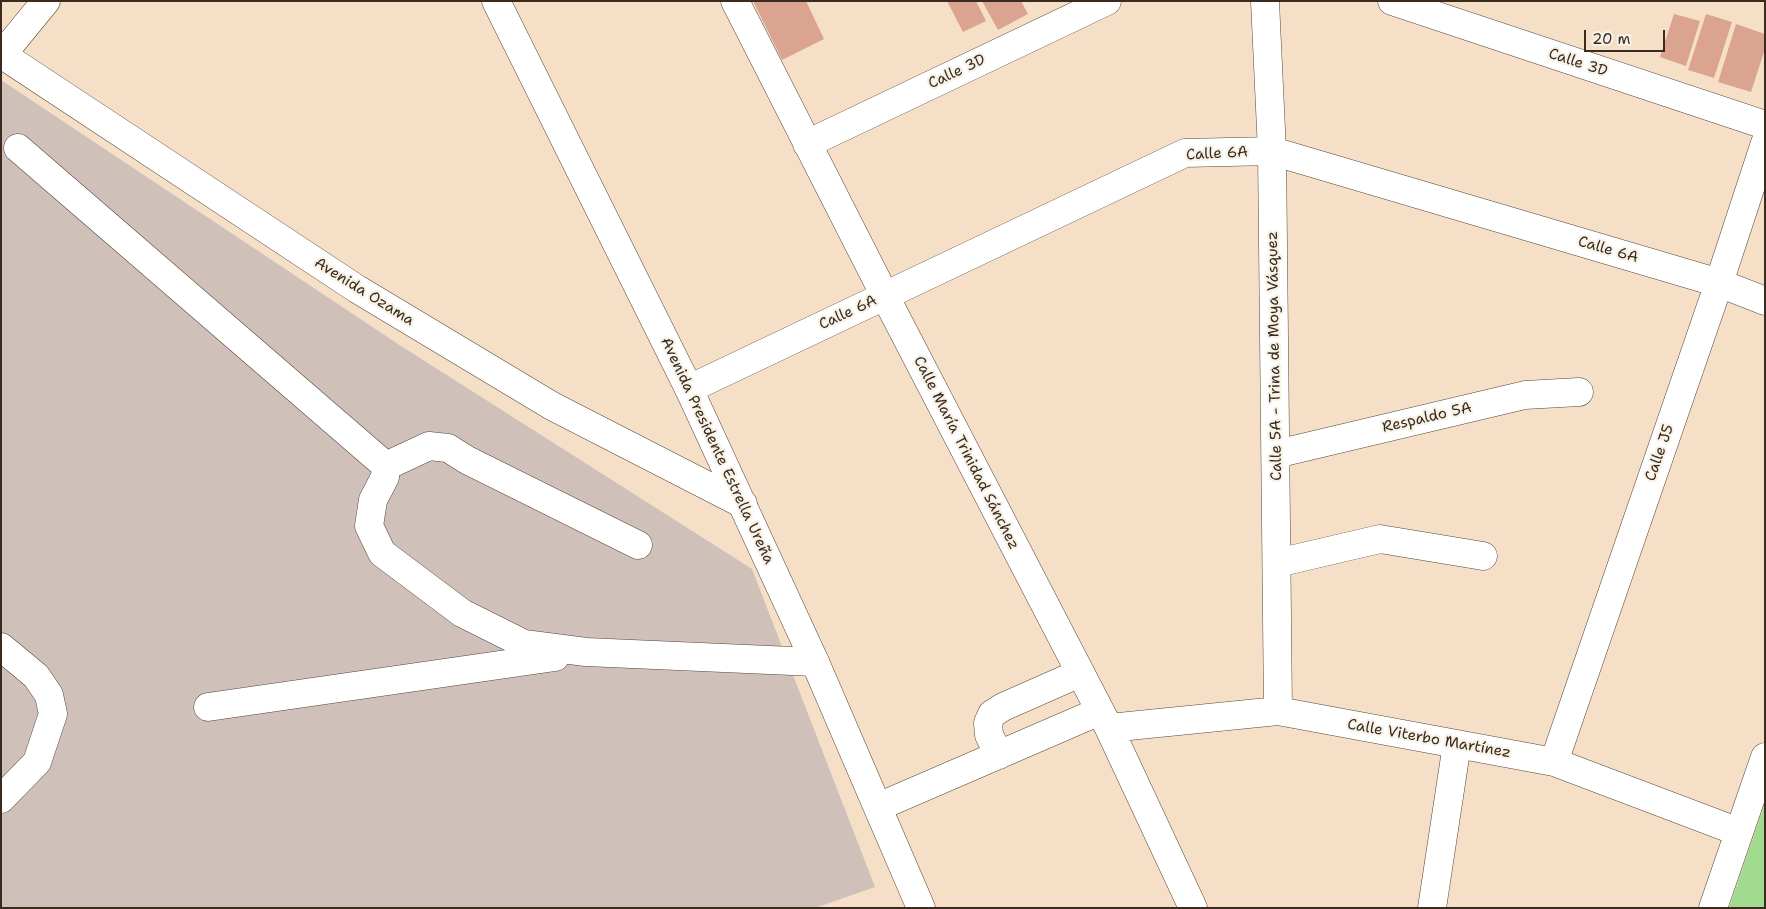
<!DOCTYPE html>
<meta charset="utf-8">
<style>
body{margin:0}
#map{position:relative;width:1766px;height:909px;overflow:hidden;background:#f5e0c7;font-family:"Shantell Sans",sans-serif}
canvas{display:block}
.frame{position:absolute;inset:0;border:2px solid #3b2a1e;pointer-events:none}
.scale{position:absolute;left:1584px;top:30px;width:81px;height:22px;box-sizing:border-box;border:2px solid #3b2a1e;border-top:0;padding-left:6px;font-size:15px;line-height:18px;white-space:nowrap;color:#3b2a1e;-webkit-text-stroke:4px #f7f3e8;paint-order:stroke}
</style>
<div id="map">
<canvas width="1766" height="909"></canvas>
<div class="frame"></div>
<div class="scale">20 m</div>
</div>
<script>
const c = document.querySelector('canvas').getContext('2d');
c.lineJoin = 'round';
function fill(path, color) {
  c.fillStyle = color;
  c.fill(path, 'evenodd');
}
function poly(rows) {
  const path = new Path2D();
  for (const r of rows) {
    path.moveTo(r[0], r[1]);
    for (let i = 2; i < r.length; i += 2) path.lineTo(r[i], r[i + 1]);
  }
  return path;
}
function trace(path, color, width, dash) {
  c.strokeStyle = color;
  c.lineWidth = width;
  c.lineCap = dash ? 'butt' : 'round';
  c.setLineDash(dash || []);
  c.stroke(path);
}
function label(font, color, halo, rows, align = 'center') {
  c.font = font + ' "Shantell Sans",sans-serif';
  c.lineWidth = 4.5;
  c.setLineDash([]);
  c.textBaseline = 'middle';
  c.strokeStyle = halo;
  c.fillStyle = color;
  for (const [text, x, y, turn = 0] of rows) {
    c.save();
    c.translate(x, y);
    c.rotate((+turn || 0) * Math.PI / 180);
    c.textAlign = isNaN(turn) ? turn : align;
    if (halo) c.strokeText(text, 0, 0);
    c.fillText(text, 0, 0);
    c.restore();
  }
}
fill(poly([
 [1,80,398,344,752,569,875,887,815,908,1,908]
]), '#cfc0ba');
fill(poly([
 [1765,803,1765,908,1729,908]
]), '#a0db8f');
fill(poly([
 [753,1,806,1,824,39,782,60],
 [947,1,976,1,986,21,963,32],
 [982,1,1021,1,1028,14,998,30],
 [1674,14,1700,21,1686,66,1660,57],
 [1706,14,1732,22,1714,78,1688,70],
 [1736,24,1765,34,1765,49,1751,92,1718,82]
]), '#daa491');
const minor = poly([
 [735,1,885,296,1109,728,1193,908],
 [1265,1,1272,151,1278,711],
 [1392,1,1765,125],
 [1,54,357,289,552,406,743,504],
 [1,56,46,1],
 [807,144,1107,1],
 [18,148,386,466],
 [689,389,1185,153,1272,151,1719,283,1765,301],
 [1276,454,1525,395,1579,392],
 [386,466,385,477,373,500,369,526,382,553,462,613,524,644,586,652,815,662],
 [386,466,429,446,448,448,467,460,638,545],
 [1277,563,1380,539,1483,556],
 [1,647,36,676,49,695,53,714,37,762,1,799],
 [208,707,555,657],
 [1109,728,1278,711,1554,762,1739,832],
 [999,755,989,735,988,723,992,714,1003,707,1080,673],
 [1554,762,1719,283,1765,143],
 [878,807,1100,711],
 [1432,908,1457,744],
 [1713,908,1765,757]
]);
const major = poly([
 [496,1,689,389,815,662,921,908]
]);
trace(minor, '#574537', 29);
trace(major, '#574537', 29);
trace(minor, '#fff', 28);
trace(major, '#fff', 28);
label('15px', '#3b2a1e', '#f7f3e8', [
 ["Calle 3D",1578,63,18],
 ["Calle 3D",957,72,-25],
 ["Calle 6A",1217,154,-3],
 ["Calle 6A",1608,250,16],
 ["Avenida Ozama",364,292,32],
 ["Calle 6A",848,313,-25],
 ["Calle 5A - Trina de Moya Vásquez",1275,356,-91],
 ["Respaldo 5A",1427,418,-13],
 ["Avenida Presidente Estrella Ureña",717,451,65],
 ["Calle María Trinidad Sánchez",966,453,63],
 ["Calle J5",1660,453,-71],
 ["Calle Viterbo Martínez",1429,739,10]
]);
</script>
